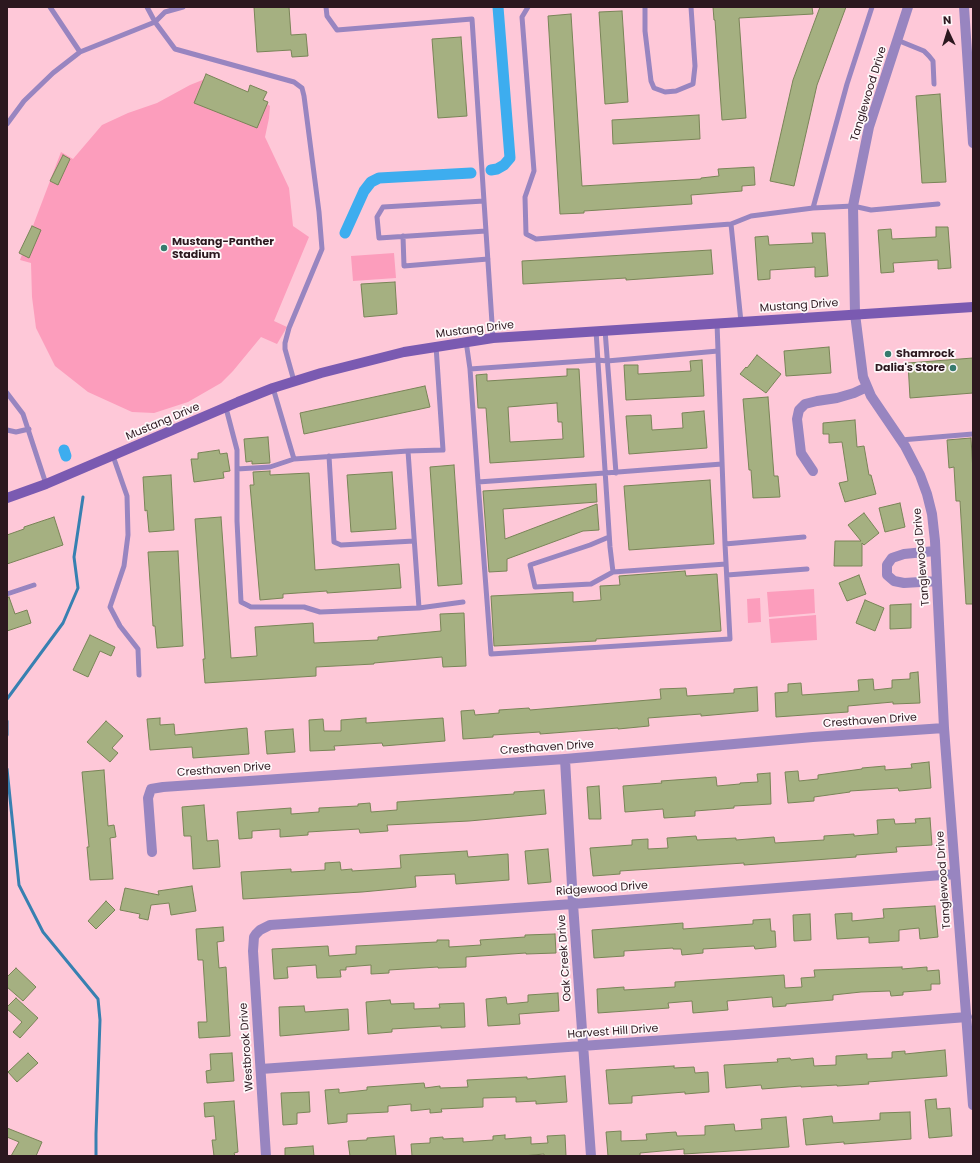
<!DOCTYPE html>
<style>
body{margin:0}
#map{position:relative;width:980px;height:1163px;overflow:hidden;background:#fec8d8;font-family:Poppins,sans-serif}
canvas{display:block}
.frame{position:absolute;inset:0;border:8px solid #2c181f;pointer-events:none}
.north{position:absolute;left:928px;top:12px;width:40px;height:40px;-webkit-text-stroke:3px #fef8fa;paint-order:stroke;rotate:356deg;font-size:11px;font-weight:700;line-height:16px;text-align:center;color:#2c181f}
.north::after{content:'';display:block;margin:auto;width:14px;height:18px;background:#2c181f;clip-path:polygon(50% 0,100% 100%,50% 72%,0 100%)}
</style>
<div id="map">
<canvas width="980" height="1163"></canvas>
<div class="frame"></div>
<div class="north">N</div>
</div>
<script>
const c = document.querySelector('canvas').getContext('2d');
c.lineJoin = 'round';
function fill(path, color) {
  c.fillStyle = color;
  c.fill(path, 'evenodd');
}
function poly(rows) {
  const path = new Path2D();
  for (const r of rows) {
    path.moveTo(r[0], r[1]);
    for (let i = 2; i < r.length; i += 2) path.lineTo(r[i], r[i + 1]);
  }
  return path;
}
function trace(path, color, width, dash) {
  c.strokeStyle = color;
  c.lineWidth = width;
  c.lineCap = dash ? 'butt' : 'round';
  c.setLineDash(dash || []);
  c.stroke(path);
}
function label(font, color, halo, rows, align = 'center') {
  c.font = font + ' Poppins,sans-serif';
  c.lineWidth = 3.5;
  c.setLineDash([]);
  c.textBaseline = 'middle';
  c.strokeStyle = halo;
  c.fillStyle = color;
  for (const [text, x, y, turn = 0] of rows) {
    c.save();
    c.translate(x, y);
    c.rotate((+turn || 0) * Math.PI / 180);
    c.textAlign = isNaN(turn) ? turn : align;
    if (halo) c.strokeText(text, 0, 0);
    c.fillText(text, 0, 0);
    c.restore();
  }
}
fill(poly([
 [210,77,259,98,270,106,269,118,265,137,289,188,293,226,309,237,274,321,287,327,277,344,261,337,233,371,221,383,188,402,154,413,132,412,88,392,55,366,36,328,32,297,31,263,20,260,61,152,73,159,102,125,128,113,157,103,190,85],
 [394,253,396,278,353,281,351,256],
 [814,589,815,613,769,617,767,592],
 [760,598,761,622,748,623,747,599],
 [816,615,817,640,771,643,769,619]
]), '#fc9dbc');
trace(poly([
 [7,699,63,623,78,588,74,557,83,497],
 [7,721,7,735],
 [7,769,19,885,43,932,98,999,100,1020,96,1134,96,1156]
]), '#3880b1', 3);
trace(poly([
 [491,170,497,169,504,165,510,158,498,7],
 [345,233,364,191,371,182,379,178,471,173],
 [64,450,66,456]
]), '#3dadef', 11);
const building = poly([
 [254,7,289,7,291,35,306,34,308,56,292,57,291,50,257,52,254,7],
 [713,7,812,7,813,14,739,18,746,118,722,120,715,20,714,20,713,7],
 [820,7,846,7,817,85,794,186,770,181,793,80,820,7],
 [622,11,628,102,605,104,599,12,622,11],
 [571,14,582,186,701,179,701,178,719,176,718,169,754,167,755,185,742,186,742,191,691,195,692,204,584,211,584,213,560,214,548,16,571,14],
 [461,37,467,116,438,118,432,39,461,37],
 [206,74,248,92,250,85,267,92,263,100,268,102,257,128,194,103,206,74],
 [940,94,946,182,922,183,916,96,940,94],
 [699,115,700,139,613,144,612,120,699,115],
 [63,155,70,159,58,185,50,181,63,155],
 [32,226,41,230,29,258,19,253,32,226],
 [936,227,948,227,951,268,938,269,938,260,893,263,894,272,881,273,878,230,891,229,892,239,936,237,936,227],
 [812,233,825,233,828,276,815,277,815,267,770,270,770,279,758,280,755,237,768,236,769,245,813,243,812,233],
 [711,250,713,274,626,280,626,278,523,284,522,261,711,250],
 [395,282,397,314,364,317,361,284,395,282],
 [829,347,831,373,786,376,784,351,829,347],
 [757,355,781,374,766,393,740,374,746,367,747,368,757,355],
 [973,358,973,393,910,398,908,363,973,358],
 [702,360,704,396,626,400,624,365,638,365,638,374,691,371,690,361,702,360],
 [567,369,579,369,584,457,490,463,486,408,478,408,476,375,487,374,487,381,567,376,567,369],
 [557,403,558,422,562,422,563,439,510,442,508,407,557,403],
 [425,386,430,407,304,434,300,413,425,386],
 [768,397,774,476,778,476,780,497,753,498,751,470,749,470,743,399,768,397],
 [704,411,707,448,629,454,626,416,651,415,652,430,683,428,682,413,704,411],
 [855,420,857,447,864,446,869,475,871,475,876,494,845,502,839,483,848,481,842,442,829,443,829,434,823,434,823,423,855,420],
 [268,437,270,463,252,464,252,461,246,462,244,439,268,437],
 [971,438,973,472,973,604,966,604,960,501,956,501,954,467,949,468,947,440,971,438],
 [219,450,220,454,227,453,230,471,223,472,224,478,194,482,191,459,198,459,198,453,219,450],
 [454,465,462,584,438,586,430,467,454,465],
 [270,471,270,475,309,473,315,570,399,564,401,588,327,593,327,591,283,594,283,598,260,600,250,485,254,485,253,472,270,471],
 [392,472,396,529,351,532,347,475,392,472],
 [171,475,174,530,149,532,147,510,145,511,143,477,171,475],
 [710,480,714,544,629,550,624,486,710,480],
 [596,484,597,502,503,509,505,539,597,504,599,530,583,531,507,559,507,571,489,572,483,491,596,484],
 [900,503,905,527,885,532,879,508,900,503],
 [864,513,879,533,864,545,862,543,862,566,834,566,835,541,861,541,848,525,864,513],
 [54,517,63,545,7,564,7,535,24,529,24,527,54,517],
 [221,517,231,658,257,656,255,627,313,623,314,643,378,640,378,637,441,631,440,614,464,613,466,666,443,667,442,657,374,663,374,664,316,667,316,676,205,683,203,659,205,659,195,519,221,517],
 [178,551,183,646,157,648,155,626,153,626,148,552,178,551],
 [685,571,686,576,717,574,721,631,596,639,596,641,494,646,491,596,573,592,573,602,601,600,600,586,620,585,619,576,685,571],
 [859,575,866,594,847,601,839,583,859,575],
 [9,597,15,614,27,610,31,623,7,631,7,598,9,597],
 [865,600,884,608,875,631,856,623,865,600],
 [911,604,911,628,890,629,890,605,911,604],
 [90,635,115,647,111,656,100,651,88,677,73,670,90,635],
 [918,672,920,703,893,704,893,702,848,706,848,712,776,717,775,693,788,692,788,684,801,683,802,695,859,691,858,680,873,679,874,690,892,688,892,680,910,679,910,673,918,672],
 [757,687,758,711,701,716,701,714,648,718,649,726,618,729,618,728,540,734,540,732,493,735,493,737,463,739,461,711,474,710,475,715,499,713,499,710,529,708,530,710,661,699,660,689,686,688,687,696,734,693,734,689,757,687],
 [160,718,160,725,174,724,175,735,247,728,249,754,193,758,192,747,150,750,147,719,160,718],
 [366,718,366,723,443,718,445,741,383,746,382,743,334,746,335,750,310,751,309,720,323,719,324,731,341,731,341,720,366,718],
 [106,721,123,736,112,748,118,753,110,762,87,742,106,721],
 [293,729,295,752,267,754,265,731,293,729],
 [929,762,931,788,899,791,898,788,850,791,850,792,814,797,814,801,788,803,785,772,798,771,799,781,818,779,818,775,862,769,862,768,885,766,885,770,912,768,911,764,929,762],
 [104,770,108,826,114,825,116,837,110,838,113,879,90,880,87,847,89,847,82,772,104,770],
 [770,773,771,804,734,806,734,808,695,811,695,816,664,818,663,809,625,812,623,786,662,783,661,781,716,777,717,786,740,784,740,783,758,782,757,774,770,773],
 [599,786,601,819,589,819,587,787,599,786],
 [544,790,546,814,469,821,387,825,388,831,360,833,359,829,308,832,308,835,280,837,280,829,252,831,252,838,239,839,237,812,291,808,291,814,319,812,319,808,358,806,358,804,370,803,371,812,397,810,397,802,514,794,514,792,544,790],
 [204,805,207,841,218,840,220,867,193,869,191,836,184,836,182,807,204,805],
 [930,818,932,845,896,847,897,852,856,855,856,857,744,865,744,863,620,871,620,874,593,876,590,848,632,845,632,840,648,839,648,849,668,848,667,838,696,836,697,840,736,838,736,840,774,837,775,843,824,840,824,836,854,834,854,836,878,834,877,820,894,819,895,824,916,823,915,819,930,818],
 [548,849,551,882,528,884,525,851,548,849],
 [467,851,468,857,508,854,509,880,456,884,455,874,415,876,416,887,362,892,243,899,241,872,291,869,291,872,325,870,325,863,340,862,341,870,352,869,352,871,401,868,400,855,467,851],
 [192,886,196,911,171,915,169,903,151,905,148,920,139,918,140,914,120,910,125,888,159,895,158,891,192,886],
 [106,901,115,910,96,929,88,921,106,901],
 [935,906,938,937,920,939,919,928,899,930,899,941,869,943,869,937,837,939,835,914,852,913,852,921,884,918,883,909,935,906],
 [810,914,811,940,794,941,793,915,810,914],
 [770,919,771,931,775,931,776,947,755,949,754,946,703,949,703,953,682,955,681,949,673,949,673,948,624,951,624,956,594,958,592,930,683,923,683,929,753,924,753,920,770,919],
 [223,927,224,941,217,942,219,968,226,967,230,1036,199,1038,198,1022,207,1022,203,960,198,960,196,929,223,927],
 [555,934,556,953,526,954,526,953,466,957,466,967,438,968,438,967,389,970,389,973,371,974,371,965,346,967,346,970,340,970,341,977,317,978,316,965,287,967,288,978,274,979,272,949,328,946,329,956,356,954,356,946,437,942,437,940,449,940,449,947,481,945,480,940,525,937,525,935,555,934],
 [902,967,902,969,927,967,927,971,939,970,940,984,931,984,931,990,903,992,903,995,891,996,890,991,861,992,833,995,833,1000,786,1004,786,1006,773,1007,772,997,727,1001,728,1010,693,1013,692,1001,668,1003,669,1008,598,1013,597,989,624,987,624,990,675,987,675,982,784,975,785,988,802,987,801,978,815,977,814,970,902,967],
 [16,968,36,987,23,1001,7,987,7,977,16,968],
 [558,993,559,1011,519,1014,520,1024,488,1026,486,999,506,997,507,1004,528,1002,528,995,558,993],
 [16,998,38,1018,20,1038,13,1032,22,1022,7,1009,7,1007,16,998],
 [390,1000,391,1004,414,1003,414,1009,440,1008,439,1004,464,1003,465,1027,441,1028,441,1026,392,1029,392,1032,368,1034,366,1002,390,1000],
 [304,1006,305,1012,348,1009,349,1030,280,1036,279,1007,304,1006],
 [945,1050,947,1076,868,1082,869,1084,837,1086,837,1085,801,1087,801,1086,762,1089,761,1085,726,1088,724,1065,778,1062,777,1059,790,1058,791,1060,813,1058,814,1066,836,1065,836,1056,867,1054,867,1059,892,1058,892,1052,905,1051,905,1054,945,1050],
 [28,1053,38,1063,17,1082,8,1072,28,1053],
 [232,1053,234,1081,207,1083,206,1071,211,1070,210,1054,232,1053],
 [674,1066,674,1068,694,1067,695,1073,708,1072,709,1092,685,1094,685,1092,632,1096,632,1103,609,1104,606,1070,674,1066],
 [565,1076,567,1102,536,1104,536,1101,516,1102,516,1097,483,1098,483,1107,441,1109,442,1112,430,1113,430,1109,411,1111,411,1104,388,1106,388,1112,347,1114,347,1122,328,1124,325,1090,339,1089,339,1093,367,1090,367,1087,424,1083,425,1088,440,1086,440,1088,468,1087,467,1080,527,1077,527,1079,565,1076],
 [309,1092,310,1112,297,1113,297,1124,283,1125,281,1093,309,1092],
 [936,1099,937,1109,950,1108,952,1136,929,1138,925,1100,936,1099],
 [234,1101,238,1152,234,1153,235,1156,214,1156,212,1140,216,1140,214,1116,205,1117,204,1103,234,1101],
 [910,1112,911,1139,844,1144,844,1142,806,1145,803,1119,832,1116,833,1123,880,1120,880,1113,910,1112],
 [786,1117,789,1147,747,1150,684,1154,684,1149,640,1153,640,1156,608,1156,606,1132,621,1131,621,1141,647,1140,646,1134,676,1132,677,1136,705,1135,705,1126,734,1124,735,1131,762,1129,761,1119,786,1117],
 [7,1128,42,1142,36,1156,11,1156,19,1142,7,1137,7,1128],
 [505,1135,505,1139,531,1137,531,1144,548,1143,547,1136,565,1135,566,1156,544,1156,544,1154,523,1156,412,1156,411,1144,430,1143,430,1138,443,1137,443,1139,463,1138,463,1142,493,1140,493,1136,505,1135],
 [394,1136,396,1156,350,1156,348,1141,367,1140,367,1138,394,1136],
 [313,1146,314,1156,285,1156,285,1148,313,1146]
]);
fill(building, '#a5b081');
trace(building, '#798457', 1);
trace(poly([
 [50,7,80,52],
 [147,7,155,22,175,49,294,82,302,88,304,96,319,212,322,249,289,328,285,343,285,349,294,381],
 [326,7,327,16,337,30,472,19,493,338],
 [528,7,522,17,534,171,525,197,526,234,536,239,731,224,751,216,813,208,853,206,871,210,938,204],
 [645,7,645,31,651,81,654,88,665,92,676,91,693,84,695,66,691,7],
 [897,40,924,51,929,56,933,61,934,84],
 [7,124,24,101,53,73,80,52,155,22,165,12,183,7],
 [484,201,383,207,377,217,379,238,486,231],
 [813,208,847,84,872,7],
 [731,224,741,322],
 [403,236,404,266,488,259],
 [605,330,616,473],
 [596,331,610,547,613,572,726,564],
 [466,341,470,369,478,482,491,654,730,639,725,544,717,323],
 [470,369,598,360,607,361,718,351],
 [273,388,294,459],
 [7,393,23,414,46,484],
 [226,408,237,450,237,521,241,602,251,607,304,607,320,612,419,608,408,451,294,459,270,467,237,469],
 [7,430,16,432,29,429],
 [901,440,973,434],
 [408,451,443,450,436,346],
 [113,456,127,496,128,535,124,566,110,607,120,626,138,649,139,675],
 [329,456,334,542,341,545,414,541],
 [478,482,605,473,722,464],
 [609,537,590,545,530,565,535,587,591,584,613,572],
 [725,544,804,537],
 [727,575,807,569],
 [7,594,34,585],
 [419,608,463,602]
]), '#9885c0', 5);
trace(poly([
 [908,7,869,127,853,206,855,314,863,377,871,396,905,446,920,475,927,494,932,514,935,541,944,728,973,1105],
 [964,7,973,143],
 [813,471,801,453,797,419,799,410,805,404,817,401,837,398,854,393,867,387],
 [935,551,904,554,892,558,887,565,887,575,894,581,904,583,937,581],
 [565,759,573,904,591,1156],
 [152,852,148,798,151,789,163,787,565,759,813,737,944,728],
 [261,1069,735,1035,967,1017],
 [266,1156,253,951,254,937,256,934,260,930,270,925,573,904,955,874]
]), '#9885c0', 10);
trace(poly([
 [7,498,46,484,238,402,273,388,321,373,404,352,493,338,973,307]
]), '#7a5ab1', 10);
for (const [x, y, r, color] of [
 [164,248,4,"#377b6e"],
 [888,354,4,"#377b6e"],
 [953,368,4,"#377b6e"]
]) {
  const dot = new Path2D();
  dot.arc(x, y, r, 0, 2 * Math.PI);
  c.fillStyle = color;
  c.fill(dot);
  trace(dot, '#fef8fa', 1.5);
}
label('11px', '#2c181f', '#fef8fa', [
 ["Tanglewood Drive",869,94,-73],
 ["Mustang Drive",799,306,-4],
 ["Mustang Drive",475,330,-7],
 ["Mustang Drive",163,422,-23],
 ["Tanglewood Drive",922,557,-95],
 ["Cresthaven Drive",870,721,-4],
 ["Cresthaven Drive",547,748,-4],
 ["Cresthaven Drive",224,770,-4],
 ["Tanglewood Drive",944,880,-94],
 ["Ridgewood Drive",602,889,-4],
 ["Oak Creek Drive",565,958,-94],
 ["Harvest Hill Drive",613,1032,-4],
 ["Westbrook Drive",247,1047,-94]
]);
label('bold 11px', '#2c181f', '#fef8fa', [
 ["Mustang-Panther",172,242],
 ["Stadium",172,255],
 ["Shamrock",896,354],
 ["Dalia's Store",945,368,"right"]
], 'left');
</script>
